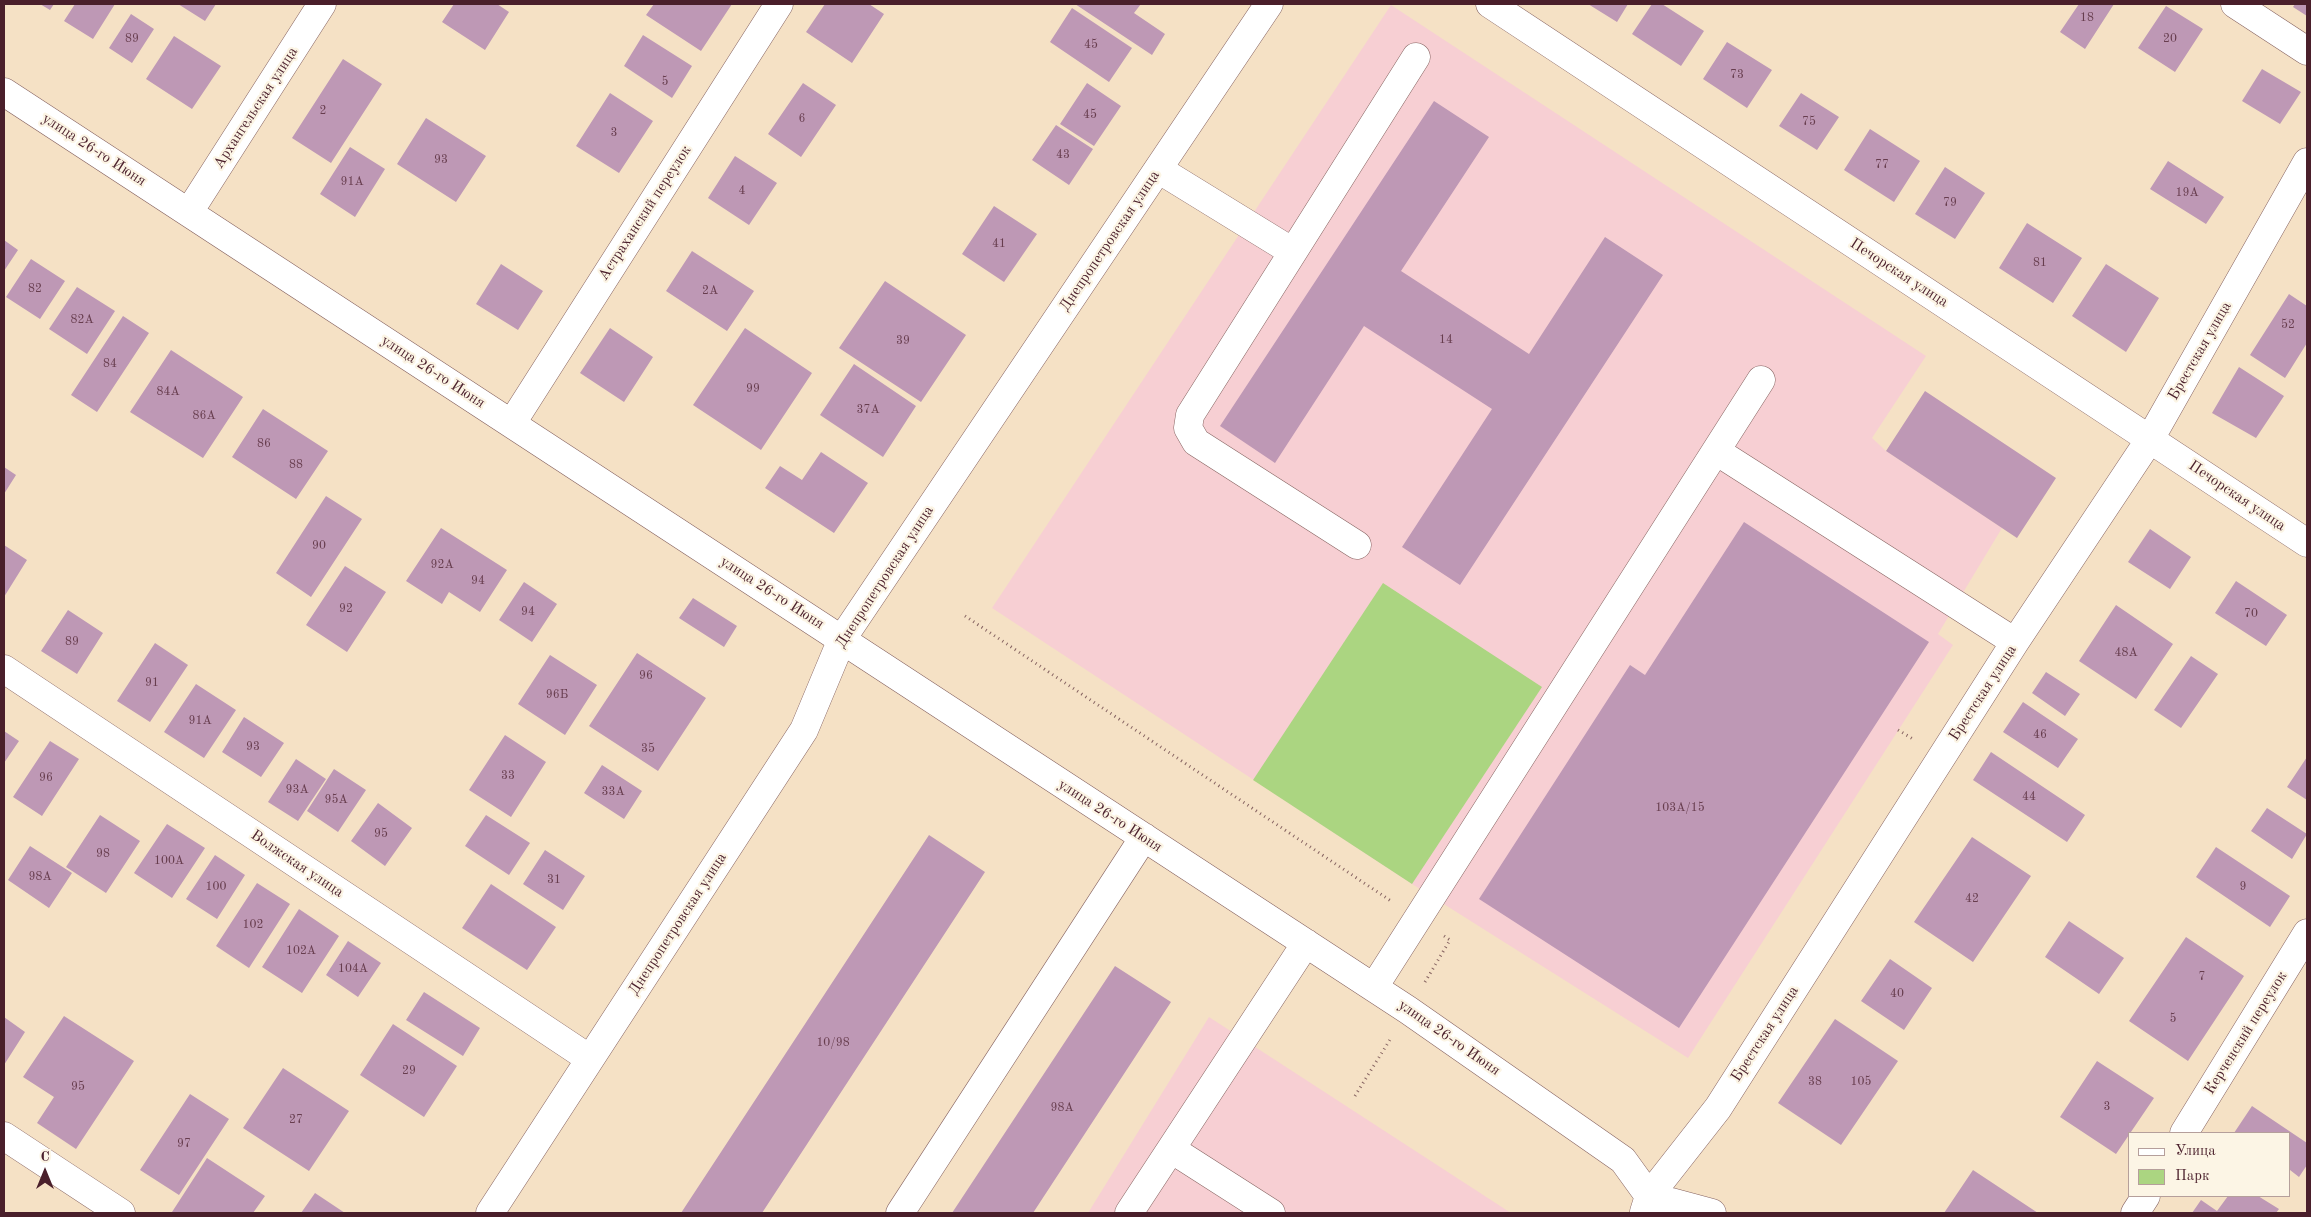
<!DOCTYPE html>
<meta charset="utf-8">
<style>
body{margin:0}
#map{position:relative;width:2311px;height:1217px;overflow:hidden;background:#f5e1c5;font-family:"Old Standard TT",serif}
canvas{display:block}
.frame{position:absolute;inset:0;border:5px solid #4a1f2b;pointer-events:none}
.legend{position:absolute;left:2128px;top:1132px;width:162px;height:65px;box-sizing:border-box;background:#fcf5e5;border:1px solid #b59f9b;margin:0;padding:6px 9px;list-style:none;font-size:15px;color:#4a1f2b}
.legend li{display:flex;align-items:center;gap:10px;height:25px}
.legend b{width:25px;border:1px solid #b59f9b}
.north{position:absolute;left:20px;top:1147px;width:50px;height:50px;-webkit-text-stroke:4px #fcf5e5;paint-order:stroke;rotate:0deg;font-size:14px;font-weight:700;line-height:20px;text-align:center;color:#4a1f2b}
.north::after{content:'';display:block;margin:auto;width:18px;height:22px;background:#4a1f2b;clip-path:polygon(50% 0,100% 100%,50% 72%,0 100%)}
</style>
<div id="map">
<canvas width="2311" height="1217"></canvas>
<div class="frame"></div>
<ul class="legend">
<li><b style="height:6px;background:#fff"></b>Улица</li>
<li><b style="height:14px;background:#abd581"></b>Парк</li>
</ul>
<div class="north">С</div>
</div>
<script>
const c = document.querySelector('canvas').getContext('2d');
c.lineJoin = 'round';
function fill(path, color) {
  c.fillStyle = color;
  c.fill(path, 'evenodd');
}
function poly(rows) {
  const path = new Path2D();
  for (const r of rows) {
    path.moveTo(r[0], r[1]);
    for (let i = 2; i < r.length; i += 2) path.lineTo(r[i], r[i + 1]);
  }
  return path;
}
function trace(path, color, width, dash) {
  c.strokeStyle = color;
  c.lineWidth = width;
  c.lineCap = dash ? 'butt' : 'round';
  c.setLineDash(dash || []);
  c.stroke(path);
}
function label(font, color, halo, rows, align = 'center') {
  c.font = font + ' "Old Standard TT",serif';
  c.lineWidth = 4.5;
  c.setLineDash([]);
  c.textBaseline = 'middle';
  c.strokeStyle = halo;
  c.fillStyle = color;
  for (const [text, x, y, turn = 0] of rows) {
    c.save();
    c.translate(x, y);
    c.rotate((+turn || 0) * Math.PI / 180);
    c.textAlign = isNaN(turn) ? turn : align;
    if (halo) c.strokeText(text, 0, 0);
    c.fillText(text, 0, 0);
    c.restore();
  }
}
fill(poly([
 [1391,5,1926,356,1872,438,1886,451,2002,528,1938,634,1953,645,1688,1058,1412,884,992,608],
 [1209,1017,1511,1213,1088,1213]
]), '#f7cfd3');
fill(poly([
 [1383,583,1542,687,1412,884,1253,780]
]), '#abd581');
fill(poly([
 [40,4,54,4,50,10],
 [75,4,115,4,93,39,64,21],
 [178,4,216,4,205,21],
 [454,4,497,4,509,12,485,50,442,22],
 [654,4,732,4,701,51,646,15],
 [825,4,869,4,884,14,852,63,806,32],
 [1075,4,1141,4,1134,13,1165,34,1152,55],
 [1588,4,1628,4,1617,22],
 [1652,4,1662,4,1704,31,1681,66,1632,34],
 [2079,4,2114,4,2085,49,2060,32],
 [2295,4,2307,4,2307,16,2293,7],
 [2166,6,2203,29,2175,72,2138,48],
 [1072,8,1132,48,1109,82,1050,42],
 [131,14,154,29,132,63,109,48],
 [643,35,692,66,672,98,624,66],
 [174,36,221,66,192,109,146,79],
 [1727,42,1772,70,1747,108,1703,79],
 [343,59,382,84,331,163,292,138],
 [2262,69,2301,92,2280,124,2242,101],
 [803,83,836,105,801,157,768,134],
 [1087,83,1121,106,1094,146,1060,124],
 [610,93,653,121,619,173,576,146],
 [1801,93,1839,117,1817,150,1779,126],
 [1434,101,1489,137,1401,271,1529,354,1605,237,1663,275,1460,585,1402,547,1492,409,1364,326,1275,463,1220,426],
 [426,118,486,156,456,202,397,164],
 [1056,125,1093,149,1069,185,1032,160],
 [1870,129,1920,161,1894,202,1844,170],
 [350,147,385,169,355,217,320,194],
 [735,156,777,183,749,225,708,198],
 [2168,161,2224,197,2206,224,2150,189],
 [1945,167,1985,193,1955,239,1915,214],
 [994,206,1037,234,1004,282,962,254],
 [2027,223,2082,258,2053,303,1999,268],
 [4,240,18,250,4,271],
 [692,251,754,291,727,331,666,291],
 [31,259,65,281,40,319,6,297],
 [501,264,543,291,518,330,476,304],
 [2106,264,2159,298,2126,352,2072,316],
 [885,281,966,335,921,402,839,348],
 [77,287,115,311,87,354,49,329],
 [2289,294,2307,306,2307,343,2285,378,2250,355],
 [123,316,149,333,97,412,71,395],
 [610,328,653,357,624,402,580,373],
 [745,328,812,373,761,450,693,405],
 [171,350,243,397,203,458,130,412],
 [854,364,916,406,883,457,820,415],
 [2239,367,2284,396,2256,438,2212,413],
 [1925,391,2056,478,2017,538,1886,451],
 [263,409,328,451,296,499,232,457],
 [821,452,868,483,834,533,765,488,780,466,802,480],
 [4,467,16,475,4,494],
 [326,496,362,519,311,597,276,573],
 [1744,522,1929,642,1679,1028,1479,899,1630,665,1645,675],
 [441,528,507,570,480,612,449,592,442,604,406,581],
 [2150,529,2191,557,2170,589,2128,562],
 [4,545,27,560,4,597],
 [345,566,386,592,347,652,306,625],
 [2236,581,2287,615,2266,646,2215,613],
 [524,582,557,604,532,642,499,620],
 [693,598,737,626,724,647,679,618],
 [2116,605,2173,644,2136,699,2079,661],
 [68,610,103,633,77,674,41,651],
 [155,643,188,665,150,722,117,701],
 [637,653,706,698,658,771,589,726],
 [550,655,597,685,565,735,518,704],
 [2191,656,2218,674,2181,728,2154,710],
 [2046,672,2080,694,2065,716,2032,693],
 [196,684,236,710,204,758,164,732],
 [2023,702,2078,739,2058,768,2003,732],
 [244,717,284,743,261,777,222,752],
 [4,731,19,741,4,763],
 [505,735,546,762,511,817,469,790],
 [50,741,79,759,42,816,13,797],
 [1991,752,2085,815,2067,842,1973,780],
 [2307,757,2307,800,2287,787],
 [296,759,326,779,298,821,268,802],
 [602,765,642,791,624,819,584,793],
 [334,769,366,790,338,832,307,811],
 [378,803,412,828,385,866,351,841],
 [2267,808,2307,834,2292,859,2251,831],
 [100,815,140,841,106,893,66,867],
 [486,815,530,843,509,875,465,846],
 [167,824,205,848,172,898,134,873],
 [929,835,985,872,762,1213,681,1213],
 [1972,837,2031,876,1973,962,1914,922],
 [30,846,72,873,49,908,8,880],
 [2216,847,2290,896,2270,927,2196,877],
 [545,850,585,876,563,910,523,884],
 [215,855,245,875,217,919,186,899],
 [257,883,290,904,249,968,216,946],
 [491,884,556,927,527,970,462,928],
 [299,909,339,936,302,993,262,967],
 [2069,921,2124,958,2099,994,2045,957],
 [2186,937,2244,976,2188,1061,2129,1021],
 [348,941,381,963,358,997,326,975],
 [1890,959,1932,988,1904,1030,1861,1001],
 [1115,966,1171,1002,1033,1213,952,1213],
 [424,992,480,1028,463,1056,406,1020],
 [64,1016,134,1061,76,1149,37,1123,54,1097,23,1077],
 [4,1017,25,1032,4,1065],
 [1835,1019,1898,1061,1841,1145,1778,1103],
 [393,1024,457,1066,424,1117,360,1075],
 [2097,1061,2154,1098,2116,1154,2060,1117],
 [283,1068,349,1111,309,1171,243,1128],
 [190,1094,229,1119,179,1195,140,1170],
 [2252,1106,2307,1143,2307,1165,2299,1177,2290,1170,2290,1133,2234,1133],
 [207,1158,265,1196,253,1213,172,1212],
 [1973,1170,2038,1213,1944,1213],
 [315,1193,345,1213,301,1213],
 [2228,1196,2258,1196,2279,1209,2276,1213,2192,1213,2201,1200,2217,1211]
]), '#be98b5');
const minor = poly([
 [1490,4,2307,543],
 [2235,4,2307,51],
 [4,92,1408,1010,1623,1160,1649,1196,1657,1213],
 [1158,169,1293,252,1416,57],
 [189,212,322,4],
 [1293,252,1190,415,1188,428,1196,442,1357,545],
 [512,423,779,4],
 [1716,451,2015,642],
 [4,669,590,1059],
 [1374,987,1761,380],
 [2184,1133,2307,933],
 [4,1136,121,1213],
 [1171,1149,1306,943],
 [1649,1196,1712,1213],
 [1644,1212,1649,1196,1718,1108,2015,642,2150,439,2307,162],
 [490,1213,804,730,842,639,1269,4],
 [900,1213,1144,837],
 [1129,1213,1171,1149,1271,1213],
 [2135,1213,2146,1196]
]);
trace(minor, '#866361', 29);
trace(poly([
 [965,616,1391,901],
 [1898,730,1913,739],
 [1425,982,1450,940,1444,936],
 [1355,1096,1391,1038]
]), '#866361', 3, [1, 4]);
trace(minor, '#fff', 28);
label('12px', '#673d4e', null, [
 ["18",2087,18],
 ["89",132,39],
 ["20",2170,39],
 ["45",1091,45],
 ["73",1737,75],
 ["5",665,82],
 ["2",323,111],
 ["45",1090,115],
 ["6",802,119],
 ["75",1809,122],
 ["3",614,133],
 ["43",1063,155],
 ["93",441,160],
 ["77",1882,165],
 ["91А",352,182],
 ["4",742,191],
 ["19А",2187,193],
 ["79",1950,203],
 ["41",999,244],
 ["81",2040,263],
 ["82",35,289],
 ["2А",710,291],
 ["82А",82,320],
 ["52",2288,325],
 ["14",1446,340],
 ["39",903,341],
 ["84",110,364],
 ["99",753,389],
 ["84А",168,392],
 ["37А",868,410],
 ["86А",204,416],
 ["86",264,444],
 ["88",296,465],
 ["90",319,546],
 ["92А",442,565],
 ["94",478,581],
 ["92",346,609],
 ["94",528,612],
 ["70",2251,614],
 ["89",72,642],
 ["48А",2126,653],
 ["96",646,676],
 ["91",152,683],
 ["96Б",557,695],
 ["91А",200,721],
 ["46",2040,735],
 ["93",253,747],
 ["35",648,749],
 ["33",508,776],
 ["96",46,778],
 ["93А",297,790],
 ["33А",613,792],
 ["44",2029,797],
 ["95А",336,800],
 ["103А/15",1680,808],
 ["95",381,834],
 ["98",103,854],
 ["100А",169,861],
 ["98А",40,877],
 ["31",554,880],
 ["100",216,887],
 ["9",2243,887],
 ["42",1972,899],
 ["102",253,925],
 ["102А",301,951],
 ["104А",353,969],
 ["7",2202,977],
 ["40",1897,994],
 ["5",2173,1019],
 ["10/98",833,1043],
 ["29",409,1071],
 ["38",1815,1082],
 ["105",1861,1082],
 ["95",78,1087],
 ["3",2107,1107],
 ["98А",1062,1108],
 ["27",296,1120],
 ["97",184,1144]
]);
label('15px', '#4a1f2b', '#fcf5e5', [
 ["Архангельская улица",256,108,-57],
 ["улица 26-го Июня",94,150,33],
 ["Астраханский переулок",645,213,-57],
 ["Днепропетровская улица",1110,241,-56],
 ["Печорская улица",1899,273,33],
 ["Брестская улица",2200,351,-60],
 ["улица 26-го Июня",433,372,33],
 ["Печорская улица",2237,496,34],
 ["Днепропетровская улица",885,577,-57],
 ["улица 26-го Июня",772,593,33],
 ["Брестская улица",1983,693,-57],
 ["улица 26-го Июня",1110,816,33],
 ["Волжская улица",297,864,34],
 ["Днепропетровская улица",678,924,-57],
 ["Керченский переулок",2246,1033,-58],
 ["Брестская улица",1765,1034,-57],
 ["улица 26-го Июня",1449,1038,35]
]);
</script>
